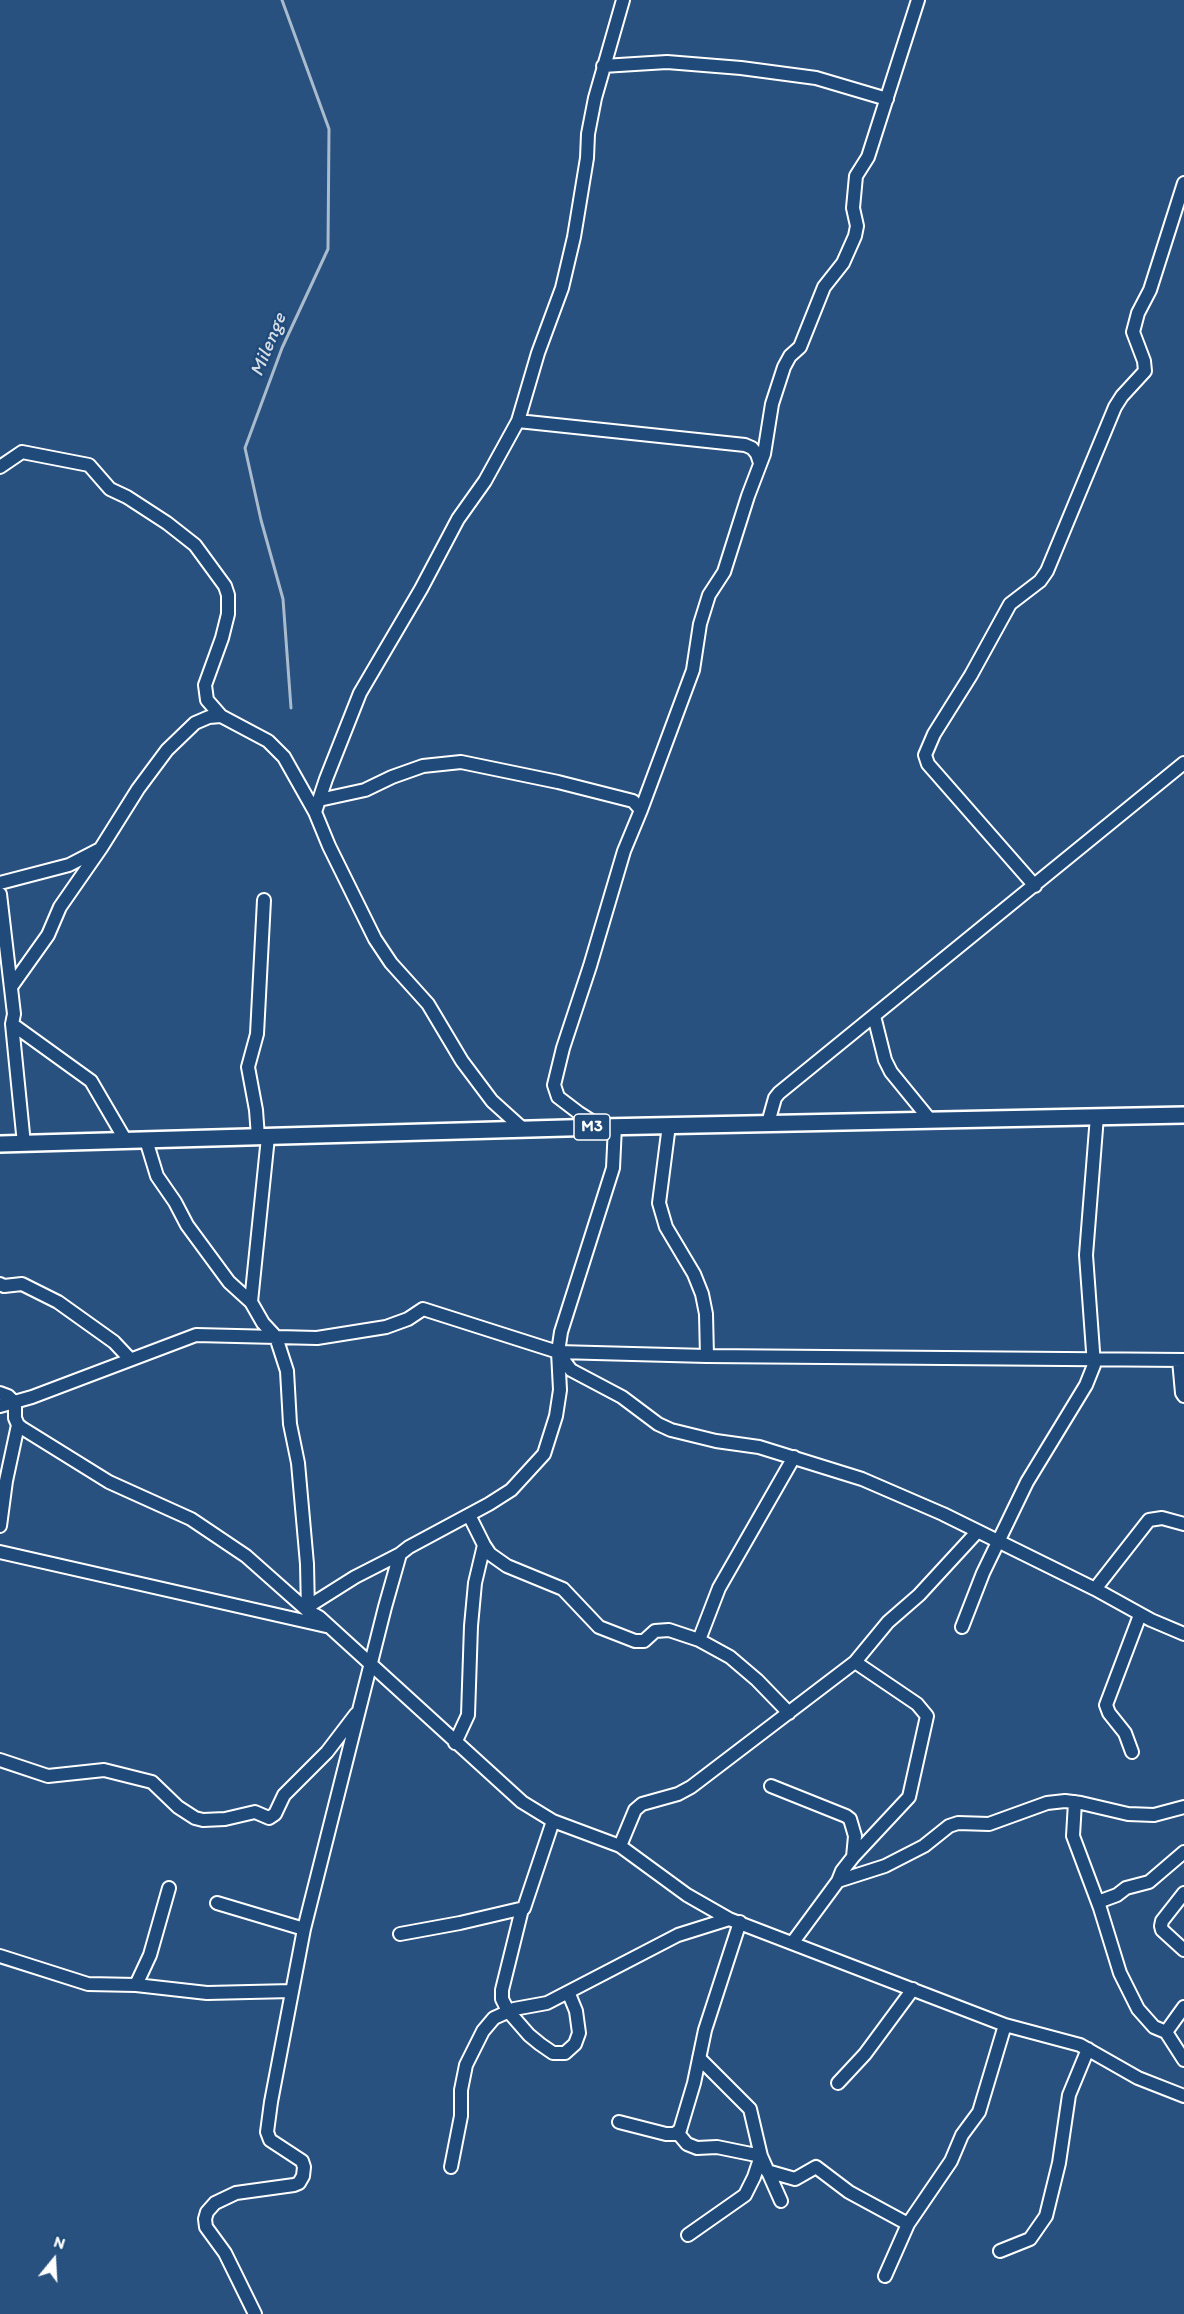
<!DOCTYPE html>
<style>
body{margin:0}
#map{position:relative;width:1184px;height:2314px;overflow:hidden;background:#28517f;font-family:Itim,sans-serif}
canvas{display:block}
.north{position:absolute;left:24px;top:2230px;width:60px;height:60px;-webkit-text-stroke:4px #1f4a7a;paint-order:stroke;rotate:18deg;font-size:16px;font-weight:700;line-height:24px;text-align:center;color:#fff}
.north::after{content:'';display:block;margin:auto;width:21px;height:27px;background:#fff;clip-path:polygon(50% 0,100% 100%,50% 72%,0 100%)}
</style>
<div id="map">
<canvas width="1184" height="2314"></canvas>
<div class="north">N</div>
</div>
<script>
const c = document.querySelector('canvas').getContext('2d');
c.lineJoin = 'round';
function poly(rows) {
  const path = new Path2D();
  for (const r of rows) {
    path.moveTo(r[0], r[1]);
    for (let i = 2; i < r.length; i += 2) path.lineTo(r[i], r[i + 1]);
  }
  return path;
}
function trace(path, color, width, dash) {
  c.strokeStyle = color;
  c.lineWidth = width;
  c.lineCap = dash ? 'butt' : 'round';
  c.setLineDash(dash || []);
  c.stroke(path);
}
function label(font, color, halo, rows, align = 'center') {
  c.font = font + ' Itim,sans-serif';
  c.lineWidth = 5;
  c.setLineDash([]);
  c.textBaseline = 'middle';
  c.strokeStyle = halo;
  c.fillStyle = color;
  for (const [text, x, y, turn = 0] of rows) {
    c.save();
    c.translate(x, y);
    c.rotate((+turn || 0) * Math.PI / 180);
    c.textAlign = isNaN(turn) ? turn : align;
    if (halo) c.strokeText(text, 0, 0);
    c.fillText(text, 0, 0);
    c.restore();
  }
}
trace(poly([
 [282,0,329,129,328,249,282,348,245,448,261,520,283,599,291,708]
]), '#aabbcd', 3);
const minor = poly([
 [603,66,667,62,741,68,816,78,887,99],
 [518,421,745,445,752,448,757,454,760,463],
 [0,467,22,452,89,465,110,489,127,497,167,523,195,545,225,586,228,595,228,614,222,638,205,685,207,700,221,716,268,741,284,757,315,812,329,846,375,939,391,963,428,1004,462,1061,492,1101,523,1129],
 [319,800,365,790,392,777,423,766,461,762,558,782,633,801,641,810,624,851,590,966,563,1048,554,1085,558,1097,579,1113,601,1127],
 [641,810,693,670,700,624,709,595,724,572,748,496,764,454,772,404,784,367,790,356,800,347,824,287,843,263,855,236,857,226,853,208,856,176,868,157,918,0],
 [315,812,326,779,360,693,421,589,458,519,485,481,518,421,538,353,562,288,574,237,587,158,588,134,595,98,623,0],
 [0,883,69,865,98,850],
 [1035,886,928,764,925,755,934,734,971,675,1010,604,1040,581,1047,571,1115,407,1122,396,1145,371,1144,361,1133,332,1138,313,1150,290,1184,183],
 [0,894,14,1014,12,1024,24,1144],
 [11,987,48,935,60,907,101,848,138,789,167,750,195,723,209,717,221,716],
 [874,1016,885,1060,891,1072,931,1121],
 [12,1024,91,1081,126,1141],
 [768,1123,775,1098,779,1093,1184,763],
 [669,1125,659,1203,666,1227,694,1274,702,1294,706,1314,707,1356],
 [258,1137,256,1110,248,1067,257,1034,264,900],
 [146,1140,157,1176,175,1202,187,1225,229,1282,251,1302,263,1323,276,1337,287,1371,290,1424,298,1463,307,1564,308,1611],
 [0,1284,4,1286,22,1284,58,1302,114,1342,130,1359],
 [251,1302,268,1137],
 [559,1354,571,1370,622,1397,658,1424,671,1430,716,1441,759,1447,862,1479,943,1514,1095,1589,1151,1620,1184,1634],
 [1179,1360,1182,1393,1184,1396],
 [0,1393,8,1396,15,1403,15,1418,18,1425,22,1428,109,1482,191,1519,246,1556,308,1611,319,1617,522,1802,553,1821,620,1846,687,1895,729,1919,1005,2025,1080,2045,1138,2078,1184,2096],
 [0,1406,32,1397,196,1335,317,1338,386,1327,408,1319,423,1309,558,1352,707,1356,1184,1360],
 [469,1515,484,1545,490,1554,507,1566,563,1589,599,1627,635,1641,644,1641,655,1631,669,1630,699,1640,730,1657,757,1680,789,1713],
 [0,1526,6,1481,18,1425],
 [0,1552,326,1626],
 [1095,1589,1149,1520,1162,1518,1184,1524],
 [309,1606,355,1577,400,1554],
 [962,1627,983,1573,1027,1482,1086,1385,1094,1365,1086,1255,1097,1116],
 [699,1640,719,1588,794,1457],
 [455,1743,468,1715,471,1626,475,1583,484,1545],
 [1132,1752,1125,1733,1109,1713,1106,1705,1140,1615],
 [0,1760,48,1776,104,1770,152,1782,178,1807,195,1818,203,1820,225,1819,255,1812,269,1818,275,1814,284,1795,327,1752,356,1714],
 [771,1786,846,1816,850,1819,855,1836,853,1857],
 [1075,1802,1073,1836,1100,1908,1120,1973,1138,2009,1154,2027,1166,2032,1184,2060],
 [620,1846,635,1810,642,1804,678,1794,691,1787,855,1662,888,1622,919,1595,977,1532],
 [838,1881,842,1871,853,1857,909,1797,927,1716,917,1704,855,1662],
 [1184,1893,1162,1921,1161,1926,1162,1930,1184,1950],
 [1098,1902,1117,1895,1126,1888,1149,1882,1184,1852],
 [217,1903,304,1929],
 [522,1909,502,1990,502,1999,508,2011,529,2035,540,2044,553,2053,565,2053,575,2044,579,2033,576,2011,569,1994],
 [400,1934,460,1923,524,1908,553,1821],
 [793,1942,838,1881,885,1866,924,1846,949,1826,958,1823,989,1824,1047,1803,1065,1801,1081,1803,1128,1814,1154,1815,1184,1807],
 [0,1956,88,1984,136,1985,207,1993,292,1991],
 [136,1985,150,1955,169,1888],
 [1166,2032,1184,2007],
 [699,2058,750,2109,761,2156,781,2201],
 [838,2083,865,2054,913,1989],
 [619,2122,666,2134,675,2134,680,2130,694,2083,705,2030,740,1922],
 [677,2132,687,2144,697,2148,717,2147,761,2156,754,2177,745,2195,688,2235],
 [451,2167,461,2116,461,2090,466,2065,483,2031,494,2018,514,2009,547,2003,678,1935,729,1919],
 [767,2171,795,2179,816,2167,849,2192,908,2224],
 [1000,2251,1030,2239,1046,2216,1059,2163,1069,2095,1088,2049],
 [885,2276,908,2224,951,2161,962,2135,979,2112,1005,2025],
 [255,2314,225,2253,206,2227,205,2219,207,2212,215,2203,236,2193,294,2185,299,2183,303,2176,304,2167,302,2161,270,2140,267,2132,271,2102,304,1929,385,1607,400,1554,409,1547,489,1504,511,1490,544,1454,556,1416,560,1390,558,1352,561,1332,613,1168,615,1126]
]);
const major = poly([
 [0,1144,601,1127,1184,1115]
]);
trace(minor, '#fff', 16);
trace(major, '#fff', 20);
trace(minor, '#1f4a7a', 12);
trace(major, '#1f4a7a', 15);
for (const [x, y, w] of [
 [592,1127,36]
]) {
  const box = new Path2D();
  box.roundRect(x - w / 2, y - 13, w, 26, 4.5);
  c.fillStyle = '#1f4a7a';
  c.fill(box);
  trace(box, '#fff', 1.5);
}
label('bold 16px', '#fff', null, [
 ["M3",592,1127]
]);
label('italic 20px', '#d4dde6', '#1f4a7a', [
 ["Milenge",269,345,-68]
]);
</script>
